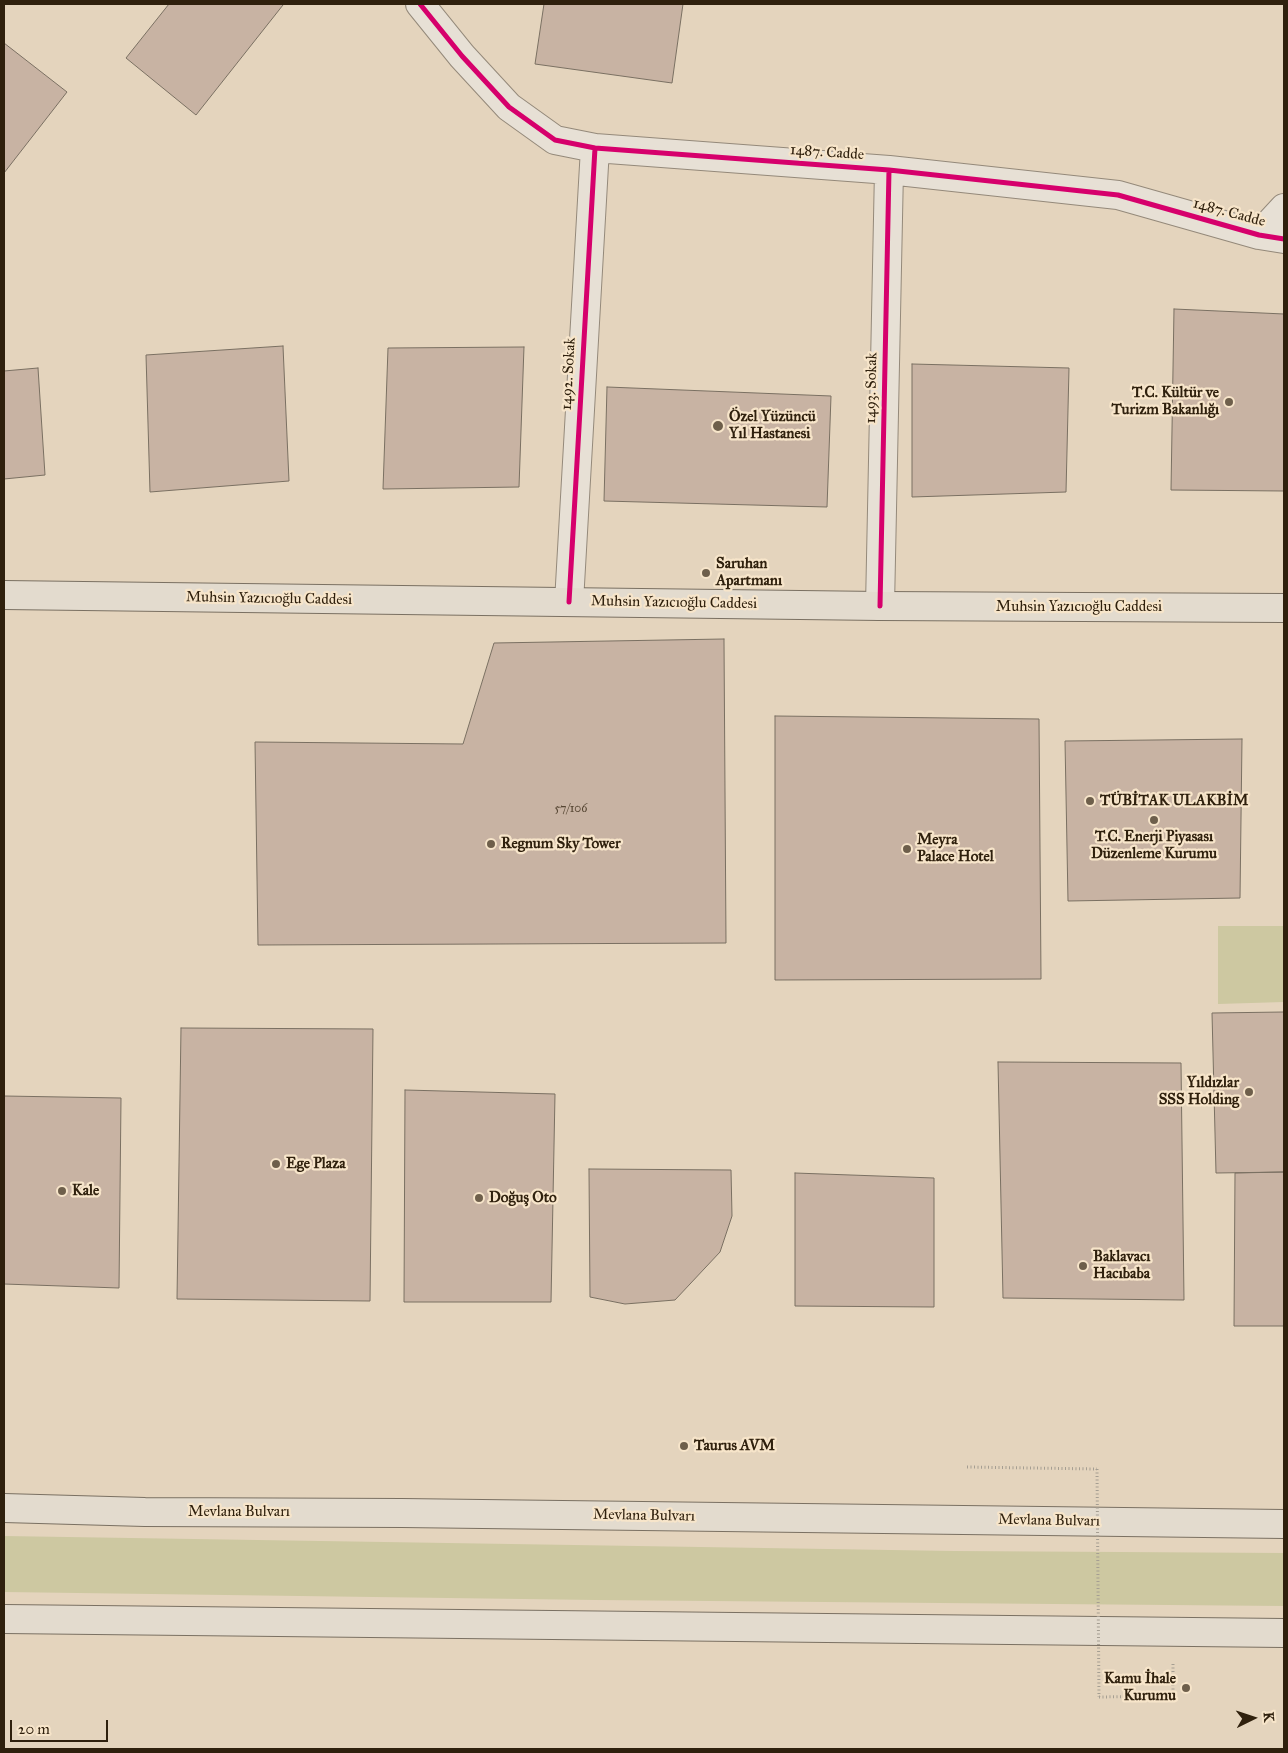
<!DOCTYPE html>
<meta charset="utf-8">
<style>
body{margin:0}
#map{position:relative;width:1288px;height:1753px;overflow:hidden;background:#e4d4bd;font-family:"IM FELL Great Primer",serif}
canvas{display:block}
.frame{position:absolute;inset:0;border:5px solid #2f200d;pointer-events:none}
.north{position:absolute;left:1228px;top:1693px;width:50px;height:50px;-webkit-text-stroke:4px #f7e5ca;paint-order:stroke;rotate:86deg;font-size:14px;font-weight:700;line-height:20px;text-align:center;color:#2f200d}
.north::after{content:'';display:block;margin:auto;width:18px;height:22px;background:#2f200d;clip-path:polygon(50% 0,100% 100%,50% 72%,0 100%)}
.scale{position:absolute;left:10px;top:1720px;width:98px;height:22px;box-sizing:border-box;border:2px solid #2f200d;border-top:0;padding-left:6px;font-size:15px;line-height:18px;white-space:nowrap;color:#2f200d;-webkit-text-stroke:4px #f7e5ca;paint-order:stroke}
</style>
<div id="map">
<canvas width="1288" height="1753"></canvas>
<div class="frame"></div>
<div class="north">K</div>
<div class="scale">20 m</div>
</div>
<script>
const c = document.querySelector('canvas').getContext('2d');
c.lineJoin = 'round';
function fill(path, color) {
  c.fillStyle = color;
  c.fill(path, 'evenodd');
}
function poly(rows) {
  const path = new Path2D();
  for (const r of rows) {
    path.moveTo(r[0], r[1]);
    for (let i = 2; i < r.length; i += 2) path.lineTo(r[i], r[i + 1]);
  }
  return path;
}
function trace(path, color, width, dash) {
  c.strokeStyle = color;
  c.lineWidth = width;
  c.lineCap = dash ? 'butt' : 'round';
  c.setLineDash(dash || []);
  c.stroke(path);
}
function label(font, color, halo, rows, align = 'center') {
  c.font = font + ' "IM FELL Great Primer",serif';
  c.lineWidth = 4.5;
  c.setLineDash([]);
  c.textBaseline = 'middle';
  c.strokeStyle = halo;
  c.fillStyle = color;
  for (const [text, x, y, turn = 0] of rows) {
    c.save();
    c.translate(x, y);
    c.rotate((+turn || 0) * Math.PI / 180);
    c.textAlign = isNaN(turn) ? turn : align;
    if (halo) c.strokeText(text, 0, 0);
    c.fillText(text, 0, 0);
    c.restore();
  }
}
fill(poly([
 [1218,926,1284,926,1284,1002,1218,1004],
 [4,1536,954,1551,1284,1553,1284,1606,596,1600,4,1592]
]), '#cdc8a1');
const building = poly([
 [169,4,281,4,283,5,196,115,126,58,169,4],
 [544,4,683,4,672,83,535,64,544,4],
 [4,43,67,92,4,173,4,43],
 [1174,309,1284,314,1284,491,1171,490,1174,309],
 [283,346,289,481,150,492,146,355,283,346],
 [524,347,519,487,383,489,388,348,524,347],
 [912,364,1069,368,1066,492,912,497,912,364],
 [38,368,45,475,4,479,4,371,38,368],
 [607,387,831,396,827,507,604,501,607,387],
 [724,639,726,943,258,945,255,742,463,744,494,643,724,639],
 [775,716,1039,719,1041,979,775,980,775,716],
 [1242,739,1240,898,1068,901,1065,741,1242,739],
 [1284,1012,1284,1172,1216,1173,1212,1013,1284,1012],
 [181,1028,373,1029,370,1301,177,1299,181,1028],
 [998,1062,1181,1063,1184,1300,1003,1298,998,1062],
 [405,1090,555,1094,551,1302,404,1302,405,1090],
 [4,1096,121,1098,119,1288,4,1284,4,1096],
 [589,1169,731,1170,732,1216,720,1252,675,1300,625,1304,590,1297,589,1169],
 [1284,1172,1284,1326,1234,1326,1235,1173,1284,1172],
 [795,1173,934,1178,934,1307,795,1306,795,1173]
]);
fill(building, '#c8b3a3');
trace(building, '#7a7062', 1);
const minor = poly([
 [420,4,462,56,509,107,555,140,595,148,889,170,1118,195,1259,235,1284,239],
 [1259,235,1284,208],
 [569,602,595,148],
 [880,606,889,170]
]);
const major = poly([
 [4,595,880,606,1284,608]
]);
const highway = poly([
 [4,1508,145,1512,402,1513,1284,1524],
 [4,1619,1284,1633]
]);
trace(minor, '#94897a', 30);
trace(major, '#7a7062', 30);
trace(highway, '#7a7062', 30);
trace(poly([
 [967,1467,1097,1469],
 [1099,1697,1173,1696,1173,1663]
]), '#a59e92', 3, [1, 2.5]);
trace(minor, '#e7e0d5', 28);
trace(major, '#e3dbce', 28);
trace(highway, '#e3dbce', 28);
trace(poly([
 [1097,1469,1099,1697]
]), '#a59e92', 3, [1, 2.5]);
trace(poly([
 [420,4,462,56,509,107,555,140,595,148,889,170,1118,195,1259,235,1284,239],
 [569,602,595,148],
 [880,606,889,170]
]), '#d6006c', 5);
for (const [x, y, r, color] of [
 [1229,402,5,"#6e5f4b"],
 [718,426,6,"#6e5f4b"],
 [706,573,5,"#6e5f4b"],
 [1090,801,5,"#6e5f4b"],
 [1154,820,5,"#6e5f4b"],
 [491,844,5,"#6e5f4b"],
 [907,849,5,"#6e5f4b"],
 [1249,1092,5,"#6e5f4b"],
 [276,1164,5,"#6e5f4b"],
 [62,1191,5,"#6e5f4b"],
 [479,1198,5,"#6e5f4b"],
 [1083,1266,5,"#6e5f4b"],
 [684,1446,5,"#6e5f4b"],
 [1186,1688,5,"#6e5f4b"]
]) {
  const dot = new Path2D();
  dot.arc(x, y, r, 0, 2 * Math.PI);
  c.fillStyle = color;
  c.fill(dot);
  trace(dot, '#f7e5ca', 2);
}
label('12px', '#554532', null, [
 ["57/106",571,809]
]);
label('15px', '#2f200d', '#f7e5ca', [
 ["1487. Cadde",827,153,4],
 ["1487. Cadde",1229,213,15],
 ["1492. Sokak",569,374,-87],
 ["1493. Sokak",872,388,-89],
 ["Muhsin Yazıcıoğlu Caddesi",269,599,1],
 ["Muhsin Yazıcıoğlu Caddesi",674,603,1],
 ["Muhsin Yazıcıoğlu Caddesi",1079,607],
 ["Mevlana Bulvarı",239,1512],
 ["Mevlana Bulvarı",644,1516,1],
 ["Mevlana Bulvarı",1049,1521,1]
]);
label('bold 15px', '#2f200d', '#f7e5ca', [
 ["T.C. Kültür ve",1219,393,"right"],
 ["Turizm Bakanlığı",1219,410,"right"],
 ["Özel Yüzüncü",729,417],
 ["Yıl Hastanesi",729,434],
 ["Saruhan",716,564],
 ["Apartmanı",716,581],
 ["TÜBİTAK ULAKBİM",1100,801],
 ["T.C. Enerji Piyasası",1154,837,"center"],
 ["Düzenleme Kurumu",1154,854,"center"],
 ["Meyra",917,840],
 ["Palace Hotel",917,857],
 ["Regnum Sky Tower",501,844],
 ["Yıldızlar",1239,1083,"right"],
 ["SSS Holding",1239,1100,"right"],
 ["Ege Plaza",286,1164],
 ["Kale",72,1191],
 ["Doğuş Oto",489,1198],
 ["Baklavacı",1093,1257],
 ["Hacıbaba",1093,1274],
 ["Taurus AVM",694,1446],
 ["Kamu İhale",1176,1679,"right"],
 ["Kurumu",1176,1696,"right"]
], 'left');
</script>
